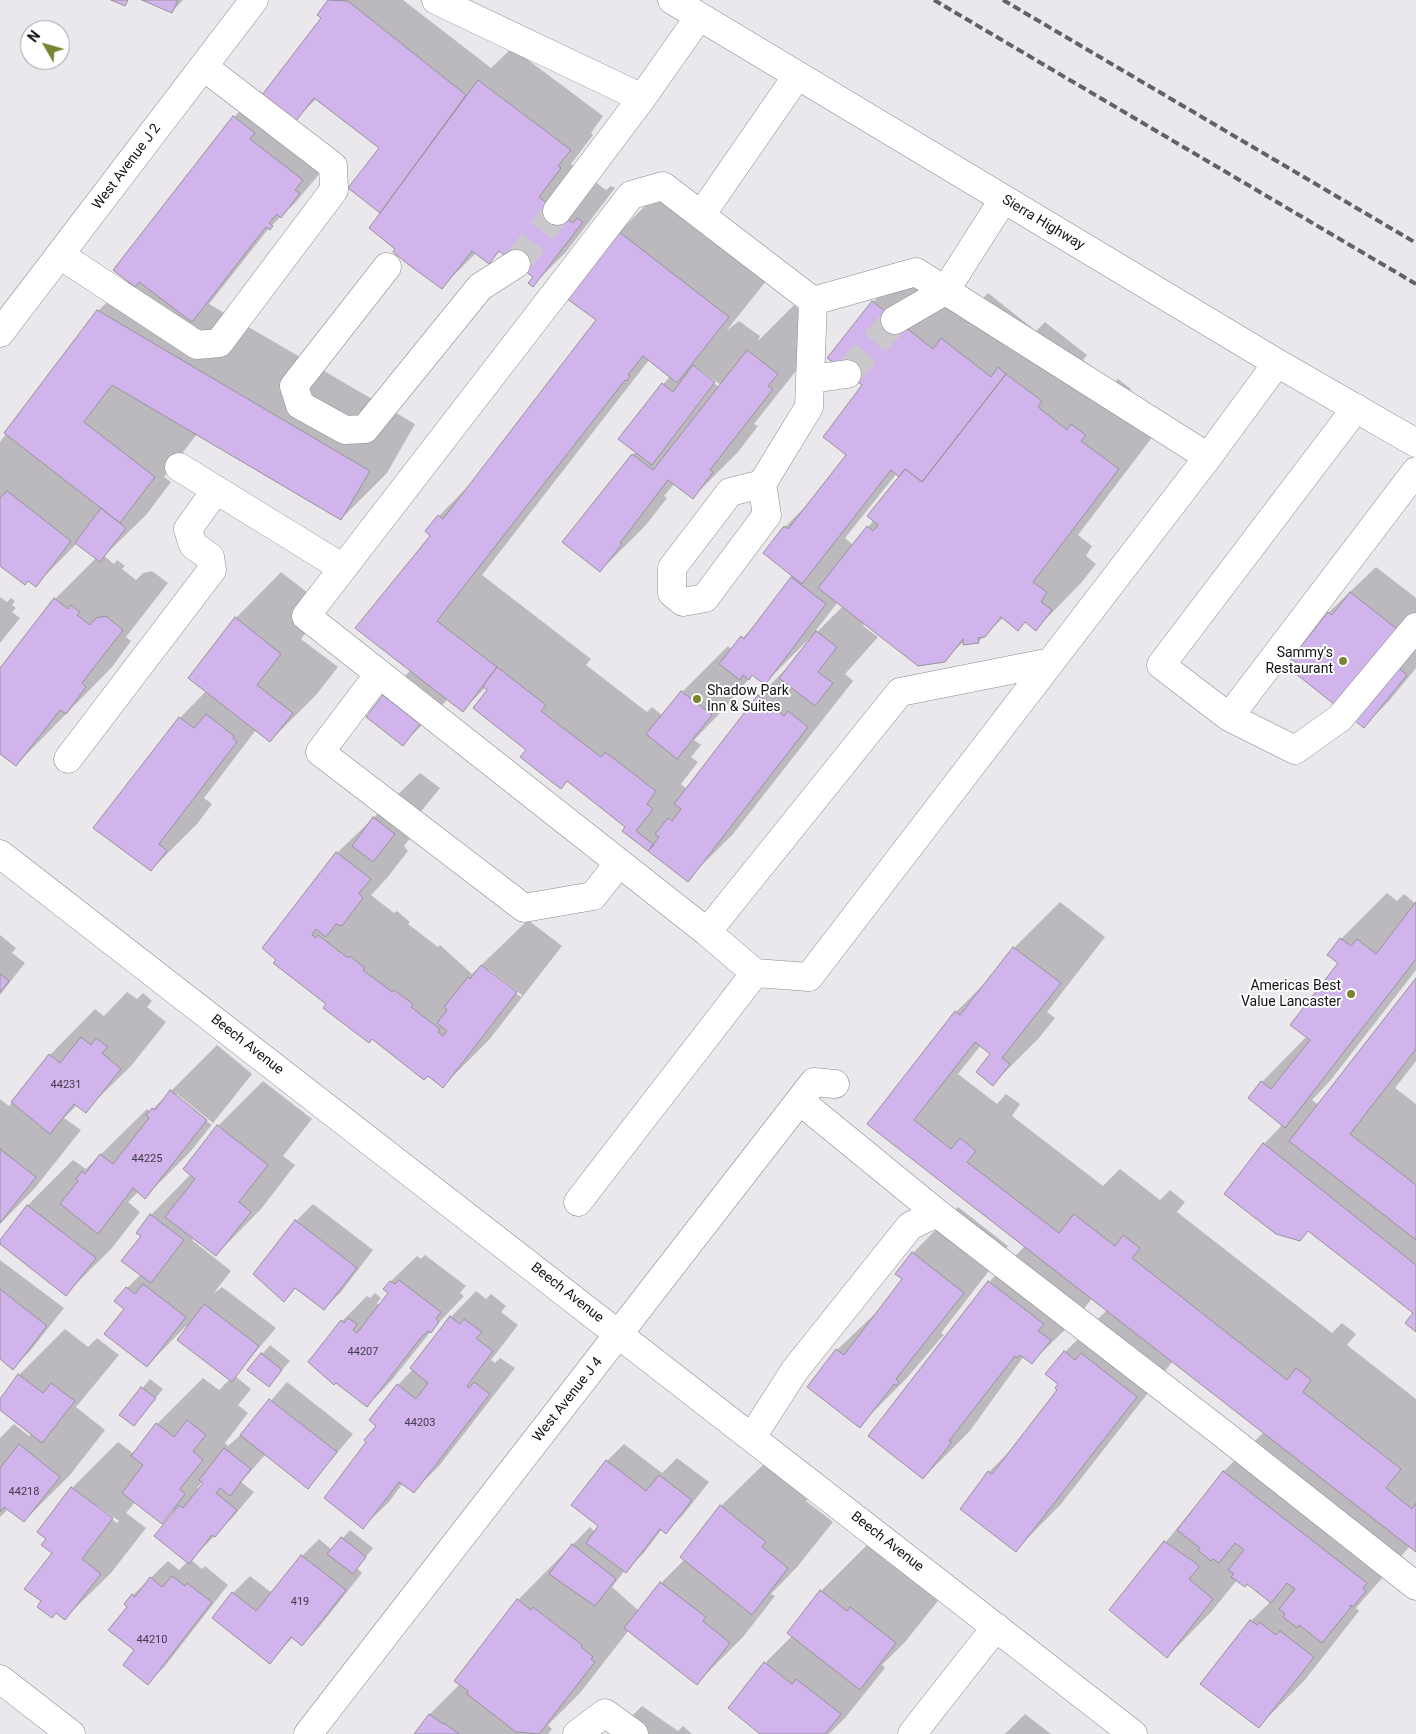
<!DOCTYPE html>
<style>
body{margin:0}
#map{position:relative;width:1416px;height:1734px;overflow:hidden;background:#eae8ed;font-family:Roboto,sans-serif}
canvas{display:block}
.north{position:absolute;left:20px;top:20px;width:50px;height:50px;box-sizing:border-box;background:#fff;border:1px solid #a1a1a1;border-radius:50%;rotate:308deg;font-size:14px;font-weight:700;line-height:20px;text-align:center;color:#141315}
.north::after{content:'';display:block;margin:auto;width:18px;height:22px;background:#798430;clip-path:polygon(50% 0,100% 100%,50% 72%,0 100%)}
</style>
<div id="map">
<canvas width="1416" height="1734"></canvas>
<div class="north">N</div>
</div>
<script>
const c = document.querySelector('canvas').getContext('2d');
c.lineJoin = 'round';
function fill(path, color) {
  c.fillStyle = color;
  c.fill(path, 'evenodd');
}
function poly(rows) {
  const path = new Path2D();
  for (const r of rows) {
    path.moveTo(r[0], r[1]);
    for (let i = 2; i < r.length; i += 2) path.lineTo(r[i], r[i + 1]);
  }
  return path;
}
function trace(path, color, width, dash) {
  c.strokeStyle = color;
  c.lineWidth = width;
  c.lineCap = dash ? 'butt' : 'round';
  c.setLineDash(dash || []);
  c.stroke(path);
}
function label(font, color, halo, rows, align = 'center') {
  c.font = font + ' Roboto,sans-serif';
  c.lineWidth = 4;
  c.setLineDash([]);
  c.textBaseline = 'middle';
  c.strokeStyle = halo;
  c.fillStyle = color;
  for (const [text, x, y, turn = 0] of rows) {
    c.save();
    c.translate(x, y);
    c.rotate((+turn || 0) * Math.PI / 180);
    c.textAlign = isNaN(turn) ? turn : align;
    if (halo) c.strokeText(text, 0, 0);
    c.fillText(text, 0, 0);
    c.restore();
  }
}
fill(poly([
 [145,0,183,0,172,12],
 [330,0,403,0,491,68,512,48,603,116,591,133,593,135,571,164,606,190,611,186,615,188,566,252,533,285,535,276,500,250,489,262,476,253,442,287,397,249,382,212,350,188,381,148,317,98,296,119,280,107,325,167,295,203,269,228,209,304,415,424,387,473,341,519,197,434,164,477,171,482,146,515,104,556,114,564,117,560,125,566,122,569,136,580,143,573,152,571,168,583,126,637,131,641,112,667,16,765,0,752,0,670,55,599,96,558,77,543,36,585,0,565,0,442,98,311,129,281,234,117,260,91,263,94,323,18,319,14],
 [665,186,774,271,727,330,739,321,760,336,758,341,794,305,823,327,818,343,754,424,758,426,738,452,693,497,675,483,664,496,667,498,646,525,600,571,633,455,636,451,620,439,670,376,649,360,482,575,591,659,586,665,647,712,652,707,663,716,682,692,728,646,732,650,762,617,794,576,785,527,814,498,848,455,864,385,873,302,918,257,978,303,988,293,1036,331,1045,322,1087,355,1083,360,1113,384,1118,379,1131,389,1126,394,1163,423,1078,535,1092,546,1086,556,1096,564,1081,583,1036,629,1026,621,1018,629,1003,618,978,642,964,641,945,660,865,623,863,626,878,637,845,674,853,681,733,834,687,880,627,827,568,780,561,787,528,749,486,687,463,710,448,699,403,744,384,696,411,670,432,535,439,516,474,480,598,320,619,232],
 [696,367,721,385,719,387,695,368],
 [897,473,901,476,874,520,853,545,845,538],
 [838,602,843,606,815,634,814,633],
 [811,637,812,638,793,662,759,696,687,789,681,784,698,762,691,757,701,745,694,740,722,711,753,674,765,683],
 [1376,567,1416,598,1416,668,1389,701,1364,726,1293,658,1329,612],
 [281,572,326,607,301,639,338,667,316,695,270,741,256,730,204,798,212,804,197,824,151,870,180,718,206,691,236,618],
 [0,597,7,602,11,598,15,601,12,605,16,608,12,612,20,618,0,643],
 [420,773,440,788,419,814,415,832,404,846,408,851,387,878,371,895,394,913,397,911,410,922,408,924,438,947,440,945,472,974,528,920,562,946,489,1040,443,1086,328,1004,264,948,337,853],
 [488,969,522,995,521,997,486,971],
 [1387,893,1397,901,1404,894,1416,904,1416,970,1330,1081,1312,1100,1319,1105,1416,980,1416,1061,1395,1088,1416,1104,1416,1330,1415,1313,1309,1230,1300,1240,1264,1144,1282,1125,1262,1082,1307,1036,1340,963,1329,954,1341,939],
 [1060,902,1105,937,1047,1012,1055,1018,1038,1039,993,1084,992,1054,981,1045,958,1074,997,1104,1006,1094,1020,1104,1012,1116,1103,1186,1120,1169,1160,1200,1170,1190,1185,1202,1177,1212,1332,1333,1342,1323,1356,1334,1347,1345,1416,1399,1416,1551,1410,1546,1356,1608,1359,1611,1304,1681,1258,1727,1202,1684,1251,1621,1271,1601,1247,1583,1237,1580,1212,1611,1167,1657,1110,1610,1224,1471,1264,1432,1173,1361,1061,1504,1016,1550,961,1508,989,1472,1015,1446,1059,1389,1065,1352,1107,1310,1092,1298,1078,1317,1032,1362,1024,1356,969,1432,923,1478,869,1436,989,1282,1025,1246,868,1124,956,1012,992,976,1014,948],
 [0,935,16,948,12,953,25,963,0,995],
 [127,992,137,999,143,993,152,1001,147,1007,166,1022,131,1066,85,1111,77,1105,64,1118,81,1130,35,1188,0,1224,0,1099,9,1106,50,1055,95,1009,104,1016],
 [217,1045,252,1074,191,1151,145,1197,139,1191,128,1202,140,1212,112,1248,66,1294,0,1243,28,1205,73,1160,86,1169,147,1109,150,1112],
 [177,1094,213,1123,212,1125,175,1096],
 [263,1081,312,1119,283,1156,295,1165,261,1209,216,1255,194,1238,192,1240,231,1271,213,1294,222,1287,276,1328,235,1376,251,1389,238,1405,248,1413,225,1443,228,1446,244,1432,287,1382,353,1434,308,1487,266,1454,241,1482,254,1492,232,1518,191,1560,202,1569,205,1566,228,1585,165,1666,148,1683,136,1650,129,1607,133,1595,168,1561,179,1570,188,1561,176,1511,175,1509,161,1523,135,1502,126,1513,146,1528,111,1573,65,1618,43,1601,54,1553,47,1539,39,1532,72,1488,118,1442,134,1454,157,1424,203,1378,219,1390,230,1379,186,1326,147,1366,126,1308,127,1288,141,1274,142,1236,151,1215,191,1174,218,1126],
 [203,1481,205,1483,199,1490,197,1488],
 [98,1506,119,1521,117,1523,96,1507],
 [313,1204,373,1250,341,1292,324,1309,296,1287,284,1300,296,1221],
 [958,1207,1008,1246,941,1333,944,1335,941,1338,905,1380,859,1426,837,1350,884,1305,904,1279,913,1253],
 [425,1255,466,1286,460,1293,464,1296,431,1331,392,1380,367,1406,342,1321,367,1296,370,1298,375,1293,381,1298,377,1303,380,1306,390,1293,385,1289,391,1281,417,1256,421,1259],
 [0,1260,64,1308,30,1351,13,1368,0,1358],
 [476,1291,486,1299,491,1294,506,1306,501,1312,518,1325,491,1360,495,1363,500,1358,515,1368,439,1466,414,1491,403,1483,389,1502,363,1527,368,1442,398,1385,413,1369,451,1317],
 [65,1329,88,1347,97,1338,119,1355,76,1407,105,1430,70,1475,24,1521,9,1508,0,1517,0,1438,14,1424,29,1436,32,1433,0,1408,0,1401,19,1375],
 [270,1345,290,1361,269,1385,249,1369],
 [150,1379,163,1389,134,1425,121,1414],
 [624,1444,662,1473,677,1458,709,1482,683,1515,666,1532,662,1529,643,1554,625,1570,612,1587,639,1611,661,1583,684,1560,721,1506,767,1461,810,1496,806,1501,833,1522,797,1567,771,1594,775,1596,743,1637,697,1683,629,1630,580,1693,548,1725,552,1729,548,1734,415,1734,430,1714,460,1684,456,1681,518,1600,590,1527,595,1532,600,1525,607,1461],
 [350,1530,373,1548,357,1568,362,1573,319,1627,302,1644,293,1637,270,1662,233,1593,250,1576,272,1593,302,1556,319,1539,332,1550],
 [867,1545,893,1566,897,1562,941,1597,905,1642,882,1665,885,1668,845,1718,829,1734,762,1734,765,1663,792,1636,821,1591],
 [642,1706,678,1731,683,1726,692,1734,614,1734],
 [1025,1714,1051,1734,1005,1734]
]), '#0003');
const building = poly([
 [111,0,128,0,125,6,111,0],
 [142,0,178,0,172,13,142,0],
 [328,0,348,1,466,95,380,213,348,188,379,148,314,98,296,121,262,95,321,18,317,15,328,0],
 [478,80,571,150,558,166,561,168,539,197,573,223,577,218,583,222,533,287,528,283,533,277,499,251,489,264,472,251,442,289,409,265,393,252,395,249,369,228,478,80],
 [233,116,255,133,250,139,303,180,295,190,300,193,281,218,277,214,269,223,273,226,270,230,266,227,192,322,139,282,135,287,113,270,233,116],
 [618,231,729,317,677,383,643,356,628,375,630,376,627,381,625,380,437,621,497,667,463,712,355,628,430,536,425,531,438,515,443,519,596,320,566,298,618,231],
 [872,301,933,349,941,338,991,377,998,367,1006,374,922,482,905,469,899,477,891,470,802,584,763,553,784,526,788,529,846,455,823,437,862,385,827,358,872,301],
 [97,310,370,471,341,520,112,385,84,422,155,477,120,523,4,433,97,310],
 [747,350,778,374,768,386,773,389,710,470,713,472,693,499,668,480,620,543,622,544,600,572,562,542,632,454,653,470,747,350],
 [693,365,715,382,652,465,618,439,662,383,673,392,693,365],
 [1006,374,1042,401,1038,407,1067,430,1071,424,1086,435,1081,441,1119,469,1033,582,1047,592,1041,602,1052,610,1036,631,1025,622,1018,631,1001,617,985,637,978,638,979,643,963,645,963,639,945,662,918,666,818,588,867,526,873,531,878,525,867,516,905,469,922,482,1006,374],
 [7,491,71,541,36,587,28,581,25,585,0,566,0,498,7,491],
 [101,508,126,528,100,562,75,543,101,508],
 [791,577,826,604,765,685,752,675,749,680,743,675,740,680,719,664,741,636,744,639,791,577],
 [1350,592,1401,632,1383,654,1407,675,1364,728,1291,670,1297,663,1291,659,1328,612,1332,615,1350,592],
 [54,598,68,609,71,605,80,612,77,615,90,625,96,618,106,616,123,630,82,683,86,687,66,714,60,710,16,766,0,754,0,668,54,598],
 [235,617,281,654,257,685,293,713,270,742,188,678,235,617],
 [816,631,837,647,818,672,833,683,815,706,779,678,816,631],
 [497,667,546,705,541,711,601,757,605,752,656,791,647,804,653,809,636,831,654,845,648,851,622,831,625,827,567,781,561,789,520,757,526,750,473,708,487,690,483,686,497,667],
 [681,691,712,715,677,759,646,734,681,691],
 [383,695,420,724,403,746,366,717,383,695],
 [758,695,784,716,788,711,808,727,688,882,648,851,659,837,655,834,668,818,672,821,681,809,674,804,758,695],
 [206,714,234,736,233,738,237,742,159,844,167,851,151,871,93,828,179,717,194,728,206,714],
 [373,817,395,834,373,862,352,846,373,817],
 [336,852,371,879,359,893,363,898,342,926,336,924,326,937,316,929,312,935,316,938,318,935,348,958,350,956,365,968,363,970,392,992,394,990,413,1004,411,1007,440,1029,438,1032,443,1036,447,1031,437,1023,447,1010,444,1007,468,977,470,979,481,965,517,992,443,1088,428,1076,424,1080,372,1039,369,1043,323,1008,326,1004,273,963,276,960,262,948,336,852],
 [1416,902,1416,959,1285,1128,1248,1098,1261,1081,1271,1089,1310,1040,1290,1025,1338,963,1327,955,1340,938,1351,946,1357,939,1376,954,1416,902],
 [1013,947,1061,983,1002,1058,1010,1064,993,1086,976,1072,990,1054,975,1042,914,1120,951,1149,960,1138,976,1151,967,1162,1059,1233,1074,1214,1115,1246,1123,1235,1140,1248,1132,1258,1287,1380,1296,1368,1311,1380,1303,1392,1401,1469,1386,1488,1412,1509,1416,1503,1416,1552,867,1124,955,1011,960,1015,1013,947],
 [0,974,9,981,0,992,0,974],
 [1416,978,1416,1049,1350,1134,1416,1185,1416,1240,1289,1141,1416,978],
 [81,1037,91,1045,96,1038,108,1047,102,1053,121,1069,86,1113,74,1104,50,1134,11,1102,49,1054,60,1063,81,1037],
 [170,1090,207,1120,145,1199,133,1188,98,1234,60,1204,78,1181,76,1179,82,1171,85,1174,100,1154,113,1164,149,1118,146,1115,152,1108,155,1110,170,1090],
 [217,1125,268,1165,239,1202,251,1212,216,1256,165,1217,195,1179,183,1169,217,1125],
 [1263,1143,1416,1265,1416,1332,1405,1323,1413,1313,1308,1231,1300,1241,1276,1234,1224,1194,1263,1143],
 [0,1149,36,1177,0,1223,0,1149],
 [27,1205,96,1258,66,1296,0,1244,0,1240,27,1205],
 [150,1214,184,1240,151,1283,121,1261,141,1236,136,1233,150,1214],
 [295,1220,357,1268,324,1310,295,1288,284,1302,253,1274,295,1220],
 [912,1252,964,1293,896,1379,899,1382,896,1386,894,1384,860,1428,807,1387,836,1349,844,1355,902,1279,895,1274,912,1252],
 [399,1280,441,1312,436,1319,439,1322,431,1333,428,1331,419,1340,367,1407,336,1383,334,1385,308,1362,341,1320,344,1323,348,1318,357,1324,353,1330,357,1333,388,1293,383,1289,390,1281,395,1284,399,1280],
 [988,1281,1044,1324,1038,1331,1051,1340,1032,1364,1020,1355,1017,1358,1015,1356,949,1441,952,1442,923,1479,868,1436,988,1281],
 [143,1284,186,1317,147,1367,104,1334,124,1309,114,1301,126,1287,135,1294,143,1284],
 [0,1289,47,1326,13,1370,0,1359,0,1289],
 [204,1304,259,1346,232,1382,177,1340,204,1304],
 [450,1316,460,1324,464,1319,482,1332,476,1338,493,1351,467,1386,469,1388,474,1382,490,1394,414,1493,399,1482,363,1529,324,1498,366,1442,364,1440,376,1426,369,1420,397,1384,416,1399,428,1383,410,1368,450,1316],
 [1064,1351,1075,1360,1081,1353,1137,1397,1016,1552,960,1509,988,1471,992,1474,1057,1390,1055,1388,1058,1384,1045,1374,1064,1351],
 [261,1353,282,1370,269,1387,247,1370,261,1353],
 [18,1374,43,1393,51,1383,75,1401,42,1443,0,1410,0,1399,18,1374],
 [141,1387,156,1398,134,1426,119,1415,141,1387],
 [269,1399,337,1452,308,1489,240,1435,269,1399],
 [187,1420,206,1435,193,1451,203,1460,180,1489,185,1494,162,1524,122,1493,143,1465,131,1456,156,1423,174,1437,187,1420],
 [19,1444,60,1477,24,1522,4,1507,0,1512,0,1468,19,1444],
 [224,1448,251,1469,230,1496,220,1488,216,1493,237,1510,215,1537,212,1535,189,1564,154,1536,179,1505,183,1508,203,1483,199,1480,224,1448],
 [606,1460,646,1491,659,1475,692,1500,666,1534,660,1529,626,1573,586,1543,598,1526,571,1505,606,1460],
 [1223,1471,1367,1583,1363,1588,1366,1591,1353,1607,1350,1605,1351,1607,1322,1643,1299,1625,1297,1628,1283,1617,1285,1614,1279,1609,1295,1589,1287,1583,1271,1603,1247,1584,1245,1587,1231,1577,1234,1574,1228,1570,1244,1550,1235,1543,1219,1563,1213,1559,1211,1561,1198,1550,1200,1548,1177,1530,1223,1471],
 [71,1487,113,1518,82,1559,101,1574,65,1620,56,1613,52,1618,37,1607,41,1601,24,1589,52,1553,41,1545,46,1539,37,1532,71,1487],
 [720,1505,766,1542,762,1547,788,1568,752,1615,680,1557,720,1505],
 [341,1537,366,1557,353,1574,327,1554,341,1537],
 [1164,1541,1197,1564,1199,1567,1189,1579,1213,1599,1167,1658,1109,1610,1164,1541],
 [572,1544,616,1579,595,1606,549,1574,572,1544],
 [301,1555,346,1590,302,1646,291,1637,270,1664,212,1618,232,1592,256,1611,301,1555],
 [172,1576,185,1586,187,1583,212,1602,148,1685,123,1665,134,1650,108,1630,127,1607,124,1604,132,1594,135,1597,150,1577,162,1587,172,1576],
 [660,1582,706,1617,703,1621,730,1643,697,1685,624,1628,660,1582],
 [820,1590,847,1611,850,1607,896,1643,860,1690,787,1633,820,1590],
 [517,1599,531,1610,533,1607,582,1645,581,1647,593,1657,591,1659,595,1662,539,1734,516,1732,467,1694,468,1691,454,1681,517,1599],
 [1250,1620,1257,1625,1259,1622,1276,1635,1280,1631,1314,1657,1259,1728,1200,1684,1250,1620],
 [764,1662,792,1684,796,1679,841,1714,825,1734,760,1734,728,1708,764,1662],
 [429,1714,443,1724,444,1723,459,1734,414,1734,429,1714]
]);
fill(building, '#d0b4eb');
trace(building, '#969398', 1);
trace(poly([
 [516,264,557,211],
 [847,374,895,320]
]), '#cac8cd', 28, [28, 14]);
const minor = poly([
 [436,0,642,98,699,17],
 [557,211,642,98],
 [701,215,797,76],
 [60,255,197,345,219,343,334,190,333,166,204,67],
 [387,267,294,386,300,405,345,430,365,429,480,287,516,264],
 [813,301,916,272,1208,457],
 [895,320,945,291,1003,200],
 [0,333,254,0],
 [811,379,847,374],
 [1356,408,1161,665,1229,717,1416,471],
 [179,467,343,568],
 [379,674,320,752,524,908,593,896,619,863],
 [1229,717,1295,750,1340,718,1416,627],
 [68,759,212,570,210,557,193,545,188,529,216,490],
 [0,854,1133,1734],
 [707,932,900,692,1051,662],
 [755,973,707,932,306,616,631,195,663,186,813,301,809,407,762,484,730,492,672,568,672,593,683,602,705,598,767,515,762,484],
 [800,1101,937,1213,1222,1433,1416,1586],
 [578,1202,755,973,809,977,1208,457,1277,363],
 [752,1437,795,1370,910,1226,937,1213],
 [0,1679,71,1734],
 [308,1734,814,1082,835,1084],
 [577,1734,605,1713,634,1734],
 [912,1734,996,1627]
]);
const major = poly([
 [672,0,1277,363,1416,443]
]);
trace(minor, '#8b898e', 29);
trace(major, '#8b898e', 29);
trace(minor, '#fff', 28);
trace(major, '#fff', 28);
trace(poly([
 [934,0,1416,284],
 [1003,0,1416,243]
]), '#626164', 4, [8, 4]);
for (const [x, y, r, color] of [
 [1343,661,5,"#798430"],
 [697,699,5,"#798430"],
 [1351,994,5,"#798430"]
]) {
  const dot = new Path2D();
  dot.arc(x, y, r, 0, 2 * Math.PI);
  c.fillStyle = color;
  c.fill(dot);
  trace(dot, '#fff', 2);
}
label('11px', '#433b4a', null, [
 ["44231",66,1085],
 ["44225",147,1159],
 ["44207",363,1352],
 ["44203",420,1423],
 ["44218",24,1492],
 ["419",300,1602],
 ["44210",152,1640]
]);
label('14px', '#141315', '#fff', [
 ["West Avenue J 2",127,167,-53],
 ["Sierra Highway",1043,223,31],
 ["Beech Avenue",247,1045,38],
 ["Beech Avenue",567,1293,38],
 ["West Avenue J 4",568,1400,-52],
 ["Beech Avenue",887,1542,38]
]);
label('14px', '#141315', '#fff', [
 ["Sammy's",1333,653],
 ["Restaurant",1333,669],
 ["Shadow Park",707,691,"left"],
 ["Inn & Suites",707,707,"left"],
 ["Americas Best",1341,986],
 ["Value Lancaster",1341,1002]
], 'right');
</script>
